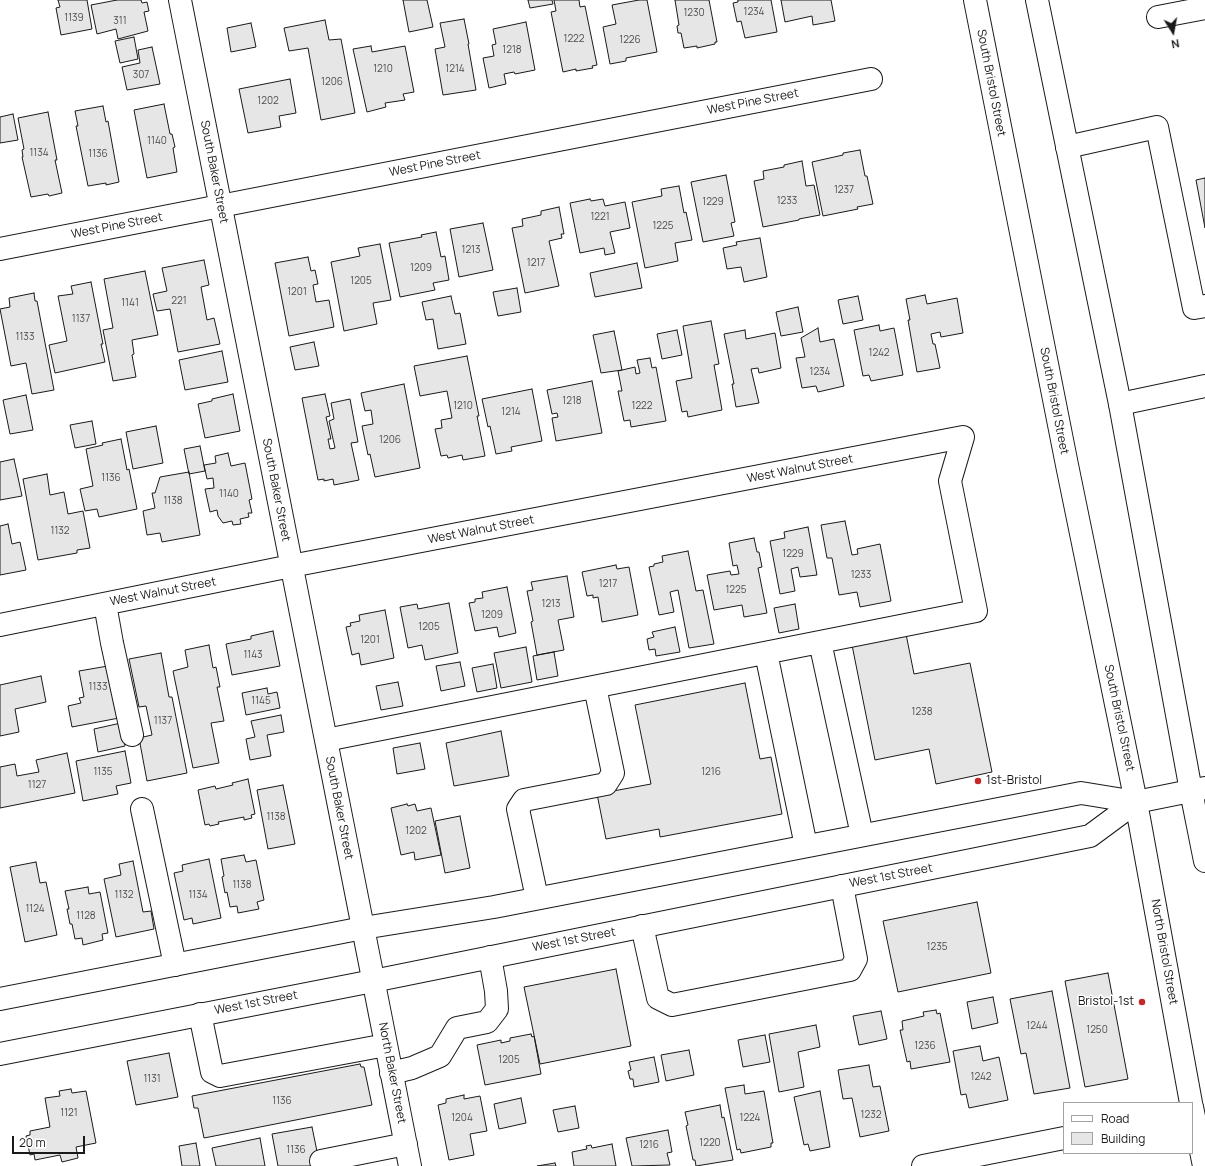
<!DOCTYPE html>
<style>
body{margin:0}
#map{position:relative;width:1205px;height:1166px;overflow:hidden;background:#fff;font-family:Manrope,sans-serif}
canvas{display:block}
.legend{position:absolute;left:1063px;top:1102px;width:130px;height:52px;box-sizing:border-box;background:#fff;border:1px solid #a3a3a3;margin:0;padding:5px 7px;list-style:none;font-size:12px;color:#1a1a1a}
.legend li{display:flex;align-items:center;gap:8px;height:20px}
.legend b{width:20px;border:1px solid #a3a3a3}
.north{position:absolute;left:1153px;top:12px;width:40px;height:40px;-webkit-text-stroke:3px #fff;paint-order:stroke;rotate:169deg;font-size:11px;font-weight:700;line-height:16px;text-align:center;color:#1a1a1a}
.north::after{content:'';display:block;margin:auto;width:14px;height:18px;background:#1a1a1a;clip-path:polygon(50% 0,100% 100%,50% 72%,0 100%)}
.scale{position:absolute;left:12px;top:1136px;width:73px;height:18px;box-sizing:border-box;border:2px solid #1a1a1a;border-top:0;padding-left:5px;font-size:12px;line-height:14px;white-space:nowrap;color:#1a1a1a;-webkit-text-stroke:3px #fff;paint-order:stroke}
</style>
<div id="map">
<canvas width="1205" height="1166"></canvas>
<ul class="legend">
<li><b style="height:5px;background:#fff"></b>Road</li>
<li><b style="height:11px;background:#e6e6e6"></b>Building</li>
</ul>
<div class="north">N</div>
<div class="scale">20 m</div>
</div>
<script>
const c = document.querySelector('canvas').getContext('2d');
c.lineJoin = 'round';
function fill(path, color) {
  c.fillStyle = color;
  c.fill(path, 'evenodd');
}
function poly(rows) {
  const path = new Path2D();
  for (const r of rows) {
    path.moveTo(r[0], r[1]);
    for (let i = 2; i < r.length; i += 2) path.lineTo(r[i], r[i + 1]);
  }
  return path;
}
function trace(path, color, width, dash) {
  c.strokeStyle = color;
  c.lineWidth = width;
  c.lineCap = dash ? 'butt' : 'round';
  c.setLineDash(dash || []);
  c.stroke(path);
}
function label(font, color, halo, rows, align = 'center') {
  c.font = font + ' Manrope,sans-serif';
  c.lineWidth = 3;
  c.setLineDash([]);
  c.textBaseline = 'middle';
  c.strokeStyle = halo;
  c.fillStyle = color;
  for (const [text, x, y, turn = 0] of rows) {
    c.save();
    c.translate(x, y);
    c.rotate((+turn || 0) * Math.PI / 180);
    c.textAlign = isNaN(turn) ? turn : align;
    if (halo) c.strokeText(text, 0, 0);
    c.fillText(text, 0, 0);
    c.restore();
  }
}
const building = poly([
 [58,0,87,0,92,29,61,35,56,8,60,7,58,0],
 [117,0,141,0,142,3,147,2,149,11,144,12,148,31,118,39,116,29,97,34,91,5,117,0],
 [403,0,427,0,433,27,409,32,403,0],
 [528,0,552,0,553,4,530,8,528,0],
 [554,0,579,0,580,7,585,6,597,65,592,66,593,68,576,71,576,69,563,72,551,12,556,11,554,0],
 [639,0,647,0,657,52,626,58,626,61,610,64,603,27,616,24,612,5,639,0],
 [675,0,709,0,717,42,715,42,715,44,697,48,697,46,684,48,681,33,678,33,677,26,679,25,675,0],
 [738,0,771,0,777,32,745,38,741,21,737,22,733,3,738,2,738,0],
 [781,0,831,0,835,21,813,25,812,16,785,22,781,0],
 [464,19,469,44,468,44,476,90,443,95,435,49,445,47,440,23,464,19],
 [325,20,329,40,341,39,355,113,321,120,308,48,289,51,284,28,325,20],
 [526,22,535,70,515,74,514,72,504,74,506,84,489,88,483,58,494,56,492,45,496,44,493,29,526,22],
 [251,23,256,47,231,52,227,28,251,23],
 [134,37,138,59,120,63,115,41,134,37],
 [371,46,372,52,405,46,414,92,403,94,405,100,385,103,386,107,367,112,353,49,371,46],
 [152,47,160,84,127,90,122,67,140,63,138,50,152,47],
 [290,79,296,113,279,116,281,127,248,133,239,89,290,79],
 [164,104,170,134,172,134,175,147,173,148,177,172,147,178,134,110,164,104],
 [103,106,106,122,108,121,119,182,106,185,106,183,88,186,76,126,78,126,75,111,103,106],
 [48,112,57,160,55,160,62,193,49,196,48,194,31,197,22,157,23,157,22,150,24,149,18,118,48,112],
 [13,114,18,140,0,143,0,117,13,114],
 [860,150,865,176,867,176,873,204,857,207,858,209,823,216,812,162,843,155,843,153,860,150],
 [802,161,806,186,814,185,820,215,799,219,799,220,763,227,754,181,764,179,763,171,784,167,784,165,802,161],
 [726,175,735,222,731,223,734,236,703,242,691,182,726,175],
 [1205,178,1205,228,1196,180,1205,178],
 [679,186,684,213,686,212,692,240,675,243,678,261,645,268,632,202,662,196,661,189,679,186],
 [590,199,591,201,603,199,605,206,625,202,630,228,610,232,615,253,605,255,604,248,580,253,570,203,590,199],
 [559,207,564,234,561,234,562,238,549,241,559,286,525,293,512,228,523,226,522,219,541,215,541,211,559,207],
 [483,223,493,270,459,277,450,229,483,223],
 [436,232,441,257,445,256,449,280,433,283,435,290,400,297,389,243,422,237,421,235,436,232],
 [760,238,767,277,744,282,741,267,727,269,723,248,737,245,736,242,760,238],
 [380,244,391,300,373,303,377,324,344,331,331,262,360,256,358,248,380,244],
 [308,257,311,271,315,270,318,284,313,285,316,302,329,300,334,327,289,336,275,263,308,257],
 [204,260,209,285,201,287,207,320,214,318,220,344,178,352,170,309,157,311,153,294,167,291,162,268,204,260],
 [637,263,642,288,595,297,590,273,637,263],
 [145,271,158,335,132,340,134,354,132,355,136,377,113,381,103,330,113,328,104,279,145,271],
 [91,282,103,344,101,344,105,362,55,373,49,345,67,341,58,296,73,294,71,286,91,282],
 [517,288,521,312,498,316,493,292,517,288],
 [34,293,35,301,37,301,54,390,32,394,26,363,11,366,0,309,10,307,9,298,34,293],
 [925,295,927,304,957,298,963,333,941,337,940,332,931,334,933,344,935,344,940,368,917,372,908,320,910,320,906,299,925,295],
 [451,296,455,314,460,313,466,344,438,349,433,319,426,320,422,302,451,296],
 [858,296,863,320,843,324,838,300,858,296],
 [798,307,803,332,781,336,776,312,798,307],
 [711,321,719,364,714,365,722,410,688,417,687,411,682,412,676,381,692,378,683,326,711,321],
 [879,325,880,331,894,328,903,375,871,381,869,375,863,376,854,330,879,325],
 [818,328,820,342,834,339,844,386,818,392,816,386,802,388,796,358,805,357,801,338,818,328],
 [677,330,682,355,662,359,657,334,677,330],
 [745,330,746,339,775,333,781,368,759,373,758,368,751,369,759,403,736,407,732,384,734,384,724,334,745,330],
 [614,331,622,370,601,373,593,335,614,331],
 [314,342,319,366,295,370,290,347,314,342],
 [222,351,228,382,185,390,179,360,222,351],
 [467,356,479,416,477,416,485,456,463,460,462,455,448,458,447,455,441,456,435,429,442,428,441,420,452,418,447,391,420,396,414,366,467,356],
 [650,358,652,368,656,367,666,421,631,427,630,420,624,421,618,391,622,391,618,371,635,367,636,374,640,373,637,360,650,358],
 [592,381,602,433,556,441,552,418,558,417,557,413,552,414,547,390,592,381],
 [404,384,420,468,375,477,370,454,368,455,362,426,373,424,371,410,365,411,361,393,404,384],
 [532,389,542,441,511,447,512,451,496,454,490,426,488,427,482,399,532,389],
 [233,394,240,431,205,438,198,404,212,401,212,399,233,394],
 [325,394,330,416,326,417,331,439,328,439,330,449,335,448,329,421,334,419,331,403,350,399,358,442,351,443,359,480,334,485,333,479,324,481,324,479,318,480,302,398,325,394],
 [26,395,33,430,10,434,3,400,26,395],
 [92,421,96,444,75,448,70,425,92,421],
 [156,426,163,463,133,469,126,432,156,426],
 [121,439,127,470,129,469,137,509,99,517,97,509,85,511,80,489,93,486,86,449,103,445,102,443,121,439],
 [200,446,205,471,189,474,184,449,200,446],
 [228,453,231,466,245,463,252,499,249,500,252,513,248,513,249,517,240,519,241,524,233,525,232,521,223,523,218,516,217,510,210,512,205,489,214,488,213,478,207,479,204,465,216,463,215,456,228,453],
 [14,459,22,496,0,500,0,462,14,459],
 [189,472,200,535,162,542,160,533,147,535,143,511,155,508,152,493,155,493,160,477,189,472],
 [47,474,50,495,64,492,68,514,83,511,90,548,77,550,77,553,38,560,23,479,47,474],
 [845,521,852,555,858,554,857,549,880,544,891,601,860,607,857,592,839,595,832,558,827,558,821,525,845,521],
 [8,524,12,544,20,542,26,570,0,575,0,526,8,524],
 [808,527,817,575,800,577,798,567,791,569,795,591,780,594,770,541,785,538,784,532,808,527],
 [754,538,757,552,759,552,762,567,758,568,767,613,744,617,742,605,714,610,707,575,730,571,731,575,739,574,737,565,733,566,729,543,754,538],
 [688,551,696,591,703,590,714,644,689,648,678,590,670,592,674,612,659,615,649,567,654,566,654,564,663,562,662,556,688,551],
 [616,565,617,569,629,567,638,615,602,622,598,597,593,598,593,595,587,596,582,572,616,565],
 [567,576,574,617,558,620,564,650,537,655,531,622,533,621,527,591,533,590,531,582,567,576],
 [507,587,516,633,499,637,497,627,475,631,469,603,475,602,475,599,483,598,482,592,507,587],
 [449,603,458,653,425,660,422,645,408,648,400,607,417,604,418,609,449,603],
 [795,604,799,629,779,633,774,608,795,604],
 [385,610,394,658,361,665,359,653,352,655,346,627,351,626,350,623,360,621,359,615,385,610],
 [675,627,680,652,656,656,655,649,649,650,647,639,654,637,652,632,675,627],
 [273,631,280,666,232,675,226,644,251,639,251,636,273,631],
 [906,634,914,674,970,663,992,772,936,784,929,749,875,760,852,645,906,634],
 [209,645,213,668,216,667,220,687,217,687,224,721,211,723,219,763,193,768,173,671,188,667,185,650,209,645],
 [526,647,532,682,501,688,494,653,526,647],
 [554,652,558,676,537,680,533,656,554,652],
 [161,653,169,697,172,697,187,773,147,781,139,738,152,735,146,706,139,707,129,659,161,653],
 [460,662,465,686,441,691,436,666,460,662],
 [493,664,497,688,477,692,472,668,493,664],
 [108,666,119,718,72,727,68,706,81,703,79,698,84,697,79,671,108,666],
 [41,676,46,702,15,709,19,732,0,736,0,685,41,676],
 [398,682,403,706,381,710,376,686,398,682],
 [745,683,760,759,771,757,782,814,660,837,659,829,606,839,597,794,651,784,635,705,745,683],
 [267,688,268,694,277,692,280,708,246,715,242,693,267,688],
 [281,715,284,732,267,735,271,756,250,760,246,739,255,737,251,721,281,715],
 [121,723,125,746,98,752,94,729,121,723],
 [501,731,509,776,454,786,446,743,501,731],
 [420,743,425,769,397,774,393,748,420,743],
 [125,751,131,783,116,786,118,794,83,801,76,761,125,751],
 [67,753,75,793,0,808,0,767,15,764,17,776,39,772,36,760,67,753],
 [248,779,255,814,251,815,252,818,244,820,244,817,218,822,219,824,210,826,209,824,205,825,198,790,215,786,216,789,233,785,232,783,248,779],
 [283,785,295,844,268,849,257,790,283,785],
 [407,804,408,806,415,804,417,811,431,808,441,855,415,860,414,852,401,855,391,808,407,804],
 [460,816,470,868,445,873,435,821,460,816],
 [244,855,246,862,256,860,264,900,257,902,259,909,238,913,237,906,230,907,227,892,225,893,222,877,224,876,221,859,244,855],
 [209,859,221,918,193,924,192,918,184,920,174,873,183,871,182,865,209,859],
 [133,861,143,912,151,911,154,929,116,937,104,879,121,875,119,864,133,861],
 [36,862,40,883,46,882,57,935,25,942,10,867,36,862],
 [88,887,89,894,100,892,108,933,102,934,103,940,83,945,82,938,75,939,72,924,70,924,67,909,69,909,65,891,88,887],
 [977,902,991,973,898,992,883,921,977,902],
 [616,969,631,1046,540,1064,524,987,616,969],
 [1108,973,1128,1079,1085,1087,1065,981,1108,973],
 [1052,991,1070,1088,1034,1094,1026,1053,1021,1054,1010,999,1052,991],
 [993,997,998,1023,972,1029,967,1002,993,997],
 [936,1010,937,1014,940,1013,950,1062,911,1069,910,1061,907,1062,900,1030,903,1030,902,1021,924,1016,923,1012,936,1010],
 [881,1011,887,1039,859,1045,853,1016,881,1011],
 [816,1025,820,1047,798,1052,804,1087,779,1092,769,1034,816,1025],
 [531,1034,532,1037,534,1036,541,1074,485,1085,477,1045,501,1040,501,1043,510,1041,510,1038,531,1034],
 [765,1035,770,1062,743,1067,738,1040,765,1035],
 [980,1046,983,1061,999,1057,1008,1100,969,1108,966,1094,961,1095,953,1051,980,1046],
 [689,1050,694,1075,666,1081,661,1055,689,1050],
 [169,1053,178,1097,136,1105,127,1061,169,1053],
 [654,1057,659,1082,634,1087,633,1079,630,1079,628,1071,631,1070,629,1062,654,1057],
 [360,1064,361,1067,364,1067,372,1105,204,1138,198,1108,194,1108,192,1096,360,1064],
 [869,1065,873,1087,880,1086,889,1131,860,1137,852,1098,843,1099,838,1070,869,1065],
 [744,1085,745,1094,764,1091,773,1143,771,1143,771,1147,741,1153,740,1149,737,1150,725,1088,744,1085],
 [71,1089,72,1093,86,1091,96,1143,76,1147,78,1158,62,1162,60,1155,35,1160,34,1154,30,1155,26,1136,30,1135,30,1131,50,1127,45,1098,60,1096,59,1091,71,1089],
 [820,1091,830,1147,810,1151,808,1144,804,1145,794,1097,820,1091],
 [464,1095,464,1099,480,1096,487,1131,470,1134,474,1155,449,1160,438,1105,446,1103,446,1099,464,1095],
 [521,1098,526,1123,499,1129,494,1104,521,1098],
 [720,1105,722,1118,724,1117,733,1160,696,1166,695,1160,693,1160,686,1126,688,1125,685,1112,720,1105],
 [575,1106,579,1128,558,1132,553,1110,575,1106],
 [312,1127,320,1166,278,1166,272,1134,312,1127],
 [668,1130,672,1152,667,1153,670,1165,632,1166,626,1138,668,1130],
 [260,1138,265,1166,216,1166,212,1148,260,1138],
 [196,1143,200,1166,182,1166,179,1146,196,1143],
 [612,1144,616,1166,574,1166,572,1152,587,1149,586,1146,591,1145,592,1148,612,1144],
 [555,1163,556,1166,537,1166,555,1163]
]);
fill(building, '#e6e6e6');
trace(building, '#1a1a1a', 1);
const minor = poly([
 [180,0,410,1166],
 [1158,17,1205,8],
 [1067,147,1157,127,1194,308,1205,306],
 [0,249,871,79],
 [1120,404,1205,386],
 [105,604,112,643,132,735],
 [0,625,291,566,963,437,950,481,976,611,326,740],
 [820,642,862,835],
 [766,653,806,846],
 [142,809,175,965],
 [537,898,518,809,524,800,606,784,613,773,595,687],
 [642,926,658,998,672,1005,850,970,856,959,842,886],
 [200,1014,212,1072,220,1076,386,1045],
 [391,1073,412,1068,440,1056,457,1028,487,1022,497,1009,496,991,490,957],
 [321,1161,406,1144],
 [923,1166,1064,1138]
]);
const major = poly([
 [975,0,1067,465,1136,802,1191,1103],
 [1037,0,1120,404,1191,791,1205,861],
 [0,999,363,928,494,907,1081,793,1136,802,1205,788],
 [0,1054,373,981,1090,836,1136,802],
 [1192,1107,1204,1166]
]);
trace(minor, '#1a1a1a', 24);
trace(major, '#1a1a1a', 24);
trace(minor, '#fff', 22);
trace(major, '#fff', 22);
for (const [x, y, r, color] of [
 [978,781,4,"#c62828"],
 [1142,1002,4,"#c62828"]
]) {
  const dot = new Path2D();
  dot.arc(x, y, r, 0, 2 * Math.PI);
  c.fillStyle = color;
  c.fill(dot);
  trace(dot, '#fff', 1.5);
}
label('10px', '#4d4d4d', null, [
 ["1234",754,12],
 ["1230",694,13],
 ["1139",74,18],
 ["311",120,21],
 ["1222",574,39],
 ["1226",630,40],
 ["1218",512,50],
 ["1210",383,69],
 ["1214",455,69],
 ["307",141,75],
 ["1206",332,82],
 ["1202",268,101],
 ["1140",157,141],
 ["1134",39,153],
 ["1136",98,154],
 ["1237",844,190],
 ["1233",787,201],
 ["1229",713,202],
 ["1221",600,217],
 ["1225",663,226],
 ["1213",471,250],
 ["1217",536,263],
 ["1209",421,268],
 ["1205",361,281],
 ["1201",297,292],
 ["221",179,301],
 ["1141",130,303],
 ["1137",81,319],
 ["1133",25,337],
 ["1242",879,353],
 ["1234",820,372],
 ["1218",572,401],
 ["1210",463,406],
 ["1222",642,406],
 ["1214",511,412],
 ["1206",390,440],
 ["1136",111,478],
 ["1140",229,494],
 ["1138",173,501],
 ["1132",60,531],
 ["1229",793,554],
 ["1233",861,575],
 ["1217",608,584],
 ["1225",736,590],
 ["1213",551,604],
 ["1209",492,615],
 ["1205",429,627],
 ["1201",370,640],
 ["1143",253,655],
 ["1133",98,687],
 ["1145",261,701],
 ["1238",922,712],
 ["1137",163,721],
 ["1135",103,772],
 ["1216",711,772],
 ["1127",37,785],
 ["1138",276,817],
 ["1202",416,831],
 ["1138",242,885],
 ["1132",124,895],
 ["1134",198,895],
 ["1124",35,909],
 ["1128",86,916],
 ["1235",937,947],
 ["1244",1037,1026],
 ["1250",1097,1030],
 ["1236",925,1046],
 ["1205",509,1060],
 ["1242",981,1077],
 ["1131",152,1079],
 ["1136",282,1101],
 ["1121",69,1113],
 ["1232",871,1115],
 ["1204",462,1118],
 ["1224",750,1118],
 ["1220",710,1143],
 ["1216",649,1145],
 ["1136",296,1150]
]);
label('12px', '#1a1a1a', '#fff', [
 ["South Bristol Street",991,83,79],
 ["West Pine Street",753,102,-11],
 ["West Pine Street",435,164,-11],
 ["South Baker Street",214,172,79],
 ["West Pine Street",117,226,-11],
 ["South Bristol Street",1054,401,79],
 ["West Walnut Street",800,469,-11],
 ["South Baker Street",276,490,79],
 ["West Walnut Street",481,530,-11],
 ["West Walnut Street",163,592,-11],
 ["South Bristol Street",1119,718,78],
 ["South Baker Street",339,808,79],
 ["West 1st Street",891,876,-11],
 ["West 1st Street",574,940,-11],
 ["North Bristol Street",1164,952,80],
 ["West 1st Street",256,1003,-11],
 ["North Baker Street",392,1073,79]
]);
label('12px', '#1a1a1a', '#fff', [
 ["1st-Bristol",986,781],
 ["Bristol-1st",1134,1002,"right"]
], 'left');
</script>
